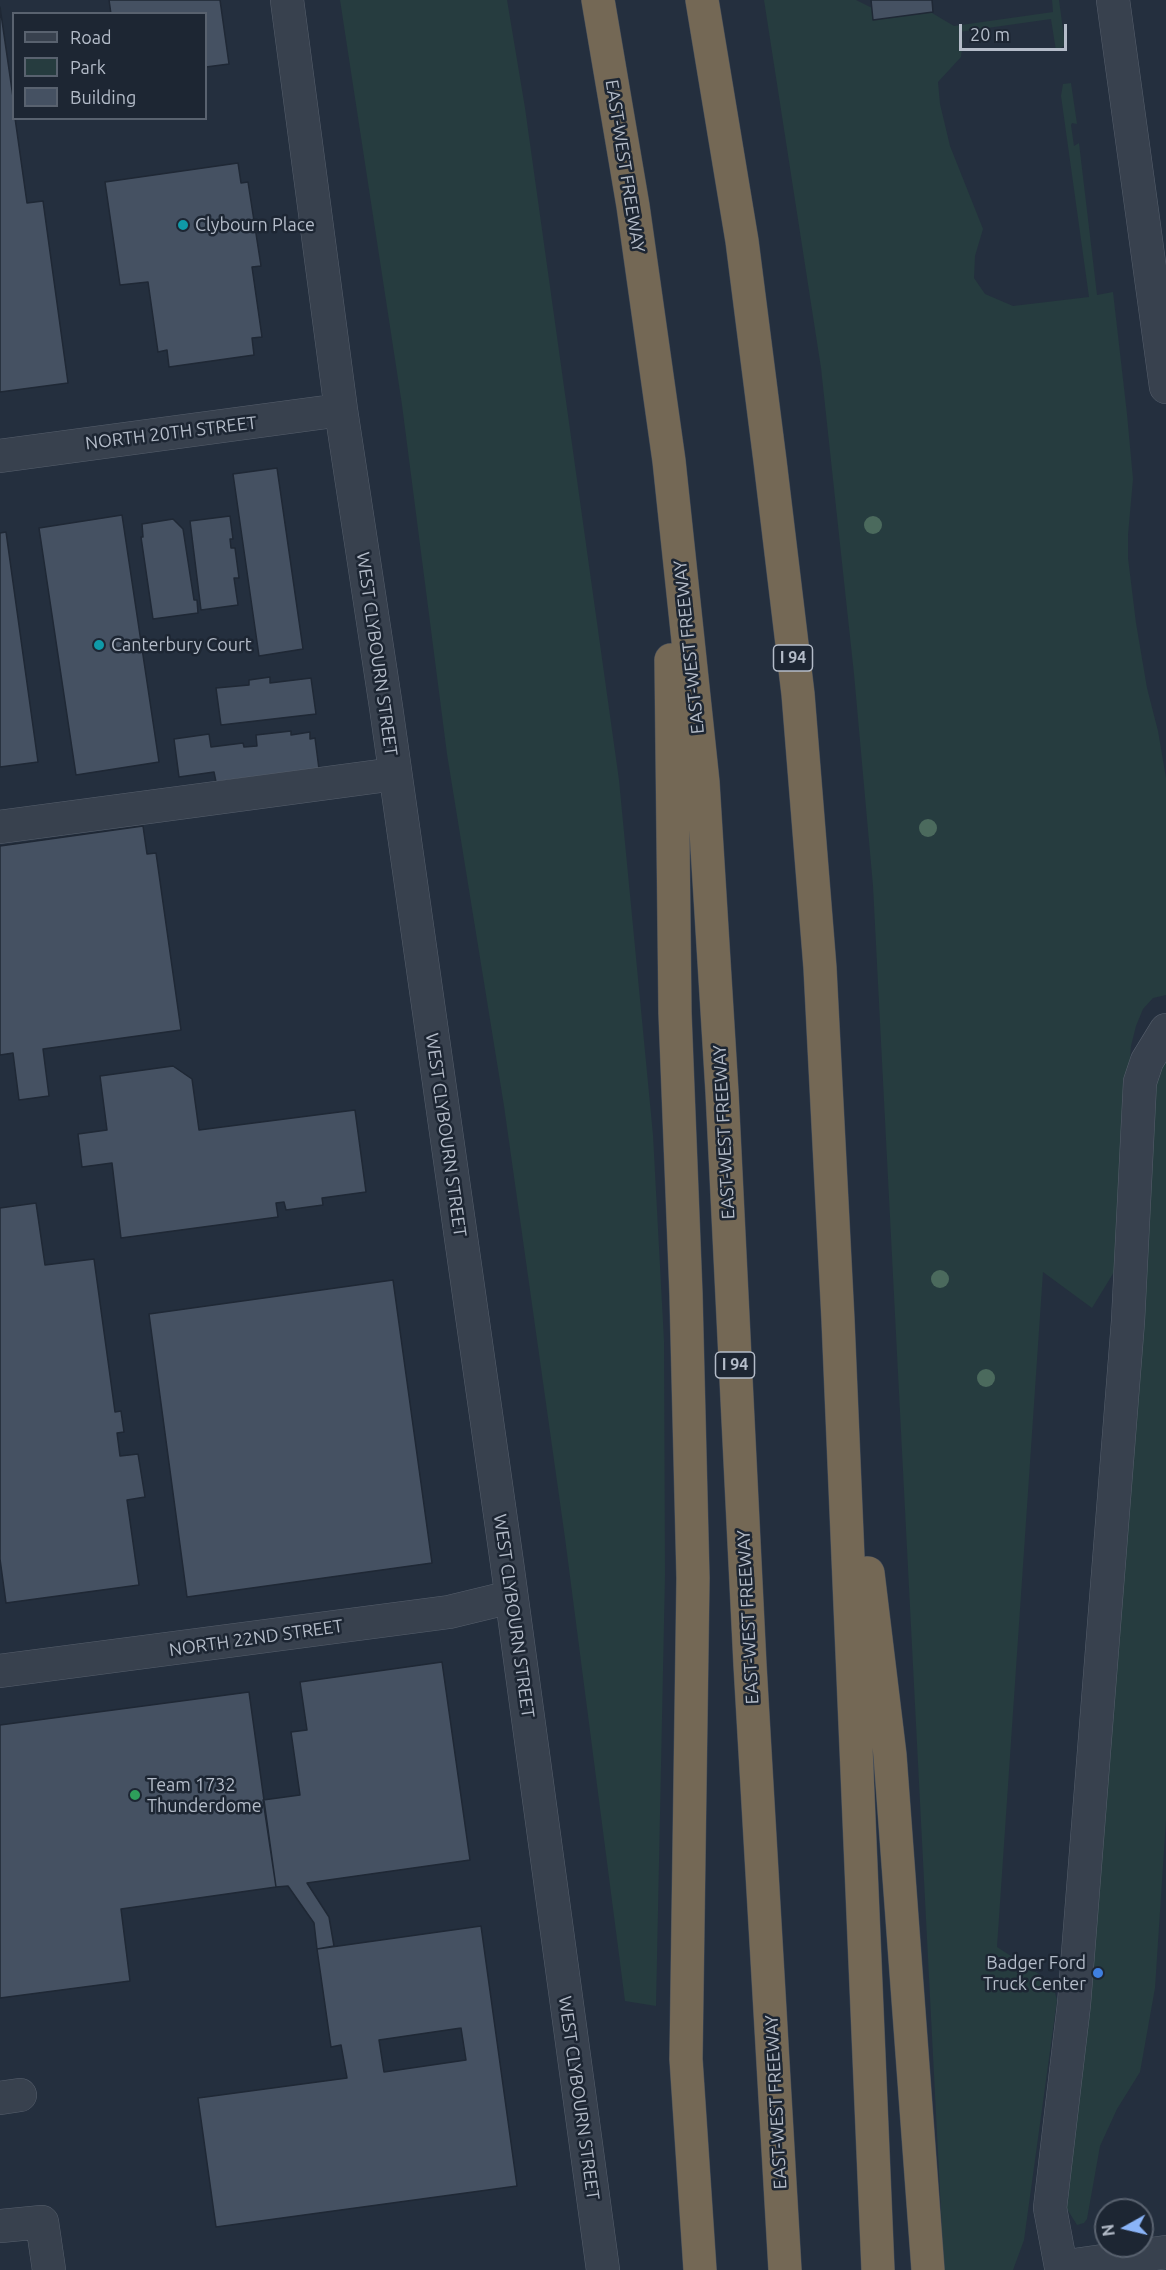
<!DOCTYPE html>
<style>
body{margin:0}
#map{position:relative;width:1166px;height:2270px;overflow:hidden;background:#242f3e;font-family:Ubuntu,sans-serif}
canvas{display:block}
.legend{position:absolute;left:12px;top:12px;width:195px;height:108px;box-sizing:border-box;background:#1d2633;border:2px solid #59626f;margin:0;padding:8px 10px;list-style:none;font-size:18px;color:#b4bcc9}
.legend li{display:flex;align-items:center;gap:12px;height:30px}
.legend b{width:30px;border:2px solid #59626f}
.north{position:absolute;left:1094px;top:2198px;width:60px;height:60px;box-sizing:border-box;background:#1d2633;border:2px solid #59626f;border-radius:50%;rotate:262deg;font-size:16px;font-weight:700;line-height:24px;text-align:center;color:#b4bcc9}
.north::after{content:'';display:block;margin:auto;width:21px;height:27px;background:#8ab4f8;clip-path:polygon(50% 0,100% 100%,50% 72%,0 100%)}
.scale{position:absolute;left:959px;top:24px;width:108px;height:27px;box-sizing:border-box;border:3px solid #b4bcc9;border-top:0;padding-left:8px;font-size:18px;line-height:21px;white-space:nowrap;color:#b4bcc9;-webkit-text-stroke:4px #1d2633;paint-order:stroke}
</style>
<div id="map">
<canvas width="1166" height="2270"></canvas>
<ul class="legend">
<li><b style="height:8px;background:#38414e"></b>Road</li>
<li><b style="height:16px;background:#263c3f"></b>Park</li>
<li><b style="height:16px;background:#455162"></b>Building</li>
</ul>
<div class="north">N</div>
<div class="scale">20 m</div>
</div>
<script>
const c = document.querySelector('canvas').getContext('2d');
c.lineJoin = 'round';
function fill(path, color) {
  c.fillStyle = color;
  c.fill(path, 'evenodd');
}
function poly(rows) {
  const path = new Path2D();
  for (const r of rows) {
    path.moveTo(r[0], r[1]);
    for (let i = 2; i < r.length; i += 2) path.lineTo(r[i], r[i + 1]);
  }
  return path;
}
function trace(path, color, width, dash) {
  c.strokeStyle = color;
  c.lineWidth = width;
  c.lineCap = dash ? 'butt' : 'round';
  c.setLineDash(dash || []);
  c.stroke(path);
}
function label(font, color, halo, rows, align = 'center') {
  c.font = font + ' Ubuntu,sans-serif';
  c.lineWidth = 5;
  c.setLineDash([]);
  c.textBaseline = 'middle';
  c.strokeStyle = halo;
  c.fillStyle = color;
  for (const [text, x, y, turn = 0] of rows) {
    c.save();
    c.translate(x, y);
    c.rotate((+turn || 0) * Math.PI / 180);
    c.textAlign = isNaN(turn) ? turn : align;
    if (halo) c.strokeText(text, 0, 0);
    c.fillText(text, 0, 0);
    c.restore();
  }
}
fill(poly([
 [340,0,507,0,525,108,619,780,653,1135,664,1341,665,1575,656,2006,625,2001,565,1538,504,1106,447,754,402,405],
 [764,0,856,0,872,8,927,10,954,26,1053,12,1052,0,1059,0,1065,45,1056,51,1051,19,959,32,963,41,961,57,938,82,940,104,950,146,983,229,975,256,974,278,985,294,1013,306,1089,297,1061,96,1063,84,1071,83,1077,124,1072,123,1071,125,1074,146,1079,143,1097,295,1113,292,1127,414,1133,479,1128,535,1128,558,1136,623,1147,688,1158,731,1166,778,1166,995,1153,998,1143,1009,1136,1026,1131,1046,1114,1272,1092,1308,1043,1272,997,1947,1045,1978,1053,1986,1057,2000,1024,2240,1013,2270,944,2270,873,886,854,674,821,368],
 [1166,1050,1166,1820,1155,1988,1140,2072,1117,2109,1100,2146,1087,2219,1084,2223,1077,2225,1067,2209,1067,2199,1155,1079]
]), '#263c3f');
const building = poly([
 [109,0,220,0,229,64,206,67,206,14,111,14,109,0],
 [871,0,932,0,933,12,873,20,871,0],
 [0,7,14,104,14,118,15,118,27,203,43,201,68,383,0,392,0,7],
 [238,163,241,183,248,182,261,266,252,267,262,337,252,338,254,355,169,367,167,350,158,352,148,282,120,285,105,182,238,163],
 [277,468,303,649,259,656,233,474,277,468],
 [122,515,159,762,76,775,39,528,122,515],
 [230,516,233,539,230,539,231,548,235,548,239,578,234,578,238,605,201,610,190,521,230,516],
 [173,519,183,529,194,600,197,600,198,613,153,619,141,537,143,537,142,524,173,519],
 [6,532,38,762,0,767,0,533,6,532],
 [270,677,270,683,311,678,316,714,221,725,216,688,249,685,249,680,270,677],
 [291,731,291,735,310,732,310,739,315,738,319,769,216,782,214,772,179,777,174,739,209,734,211,747,243,743,244,747,257,746,256,735,291,731],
 [143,826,147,854,156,853,181,1030,43,1049,49,1096,19,1100,13,1053,0,1055,0,846,143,826],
 [173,1066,192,1079,199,1130,355,1110,366,1192,322,1198,323,1205,286,1210,284,1202,276,1203,278,1217,121,1238,112,1163,82,1167,78,1134,107,1130,100,1076,173,1066],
 [36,1203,45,1265,94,1259,115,1412,121,1411,124,1432,117,1433,120,1456,138,1454,145,1497,127,1500,139,1585,6,1603,0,1559,0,1208,36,1203],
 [393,1280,432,1563,187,1597,149,1314,393,1280],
 [442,1662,470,1860,307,1883,329,1917,334,1946,317,1949,314,1923,288,1886,276,1887,263,1800,300,1795,291,1732,307,1730,300,1682,442,1662],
 [249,1692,276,1887,121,1909,130,1981,0,1998,0,1725,249,1692],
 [481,1926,517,2186,216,2227,198,2098,347,2078,341,2045,331,2047,317,1949,481,1926],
 [461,2028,466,2060,384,2072,379,2040,461,2028]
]);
fill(building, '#455162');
trace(building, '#1f2835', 1.5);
const minor = poly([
 [287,0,341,410,386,707,507,1563,603,2270],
 [1113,0,1166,387],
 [0,456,341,410],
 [0,827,395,774],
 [1166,1030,1147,1061,1140,1082,1128,1321,1074,2004,1050,2208,1061,2267,1166,2252],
 [0,1671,449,1612,511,1597],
 [0,2098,20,2095],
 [0,2226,42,2222,49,2270]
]);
const highway = poly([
 [598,0,633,206,669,461,703,782,722,1092,750,1665,785,2270],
 [702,0,742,241,770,461,798,694,820,968,838,1320,878,2270],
 [671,660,675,1013,686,1294,693,1578,686,2059,700,2270],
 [868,1573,890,1755,928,2270]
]);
trace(minor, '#565f6c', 34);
trace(highway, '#434c59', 34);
trace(minor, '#38414e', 33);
trace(highway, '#746855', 33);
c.fillStyle = '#4b6a5d';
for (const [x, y] of [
 [873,525],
 [928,828],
 [940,1279],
 [986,1378]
]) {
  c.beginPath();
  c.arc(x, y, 9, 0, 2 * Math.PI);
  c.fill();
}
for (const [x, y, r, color] of [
 [183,225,6,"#0f9aa8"],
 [99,645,6,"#0f9aa8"],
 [135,1795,6,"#2e9e5b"],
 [1098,1973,6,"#3f7fe0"]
]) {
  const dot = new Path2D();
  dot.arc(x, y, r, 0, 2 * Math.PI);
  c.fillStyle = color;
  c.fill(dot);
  trace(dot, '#1d2633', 2);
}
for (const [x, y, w] of [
 [793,658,39],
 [735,1365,39]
]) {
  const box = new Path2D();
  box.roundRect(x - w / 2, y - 13, w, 26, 4.5);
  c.fillStyle = '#1d2633';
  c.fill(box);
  trace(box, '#b4bcc9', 1.5);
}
label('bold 16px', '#b4bcc9', null, [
 ["I 94",793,658],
 ["I 94",735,1365]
]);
label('18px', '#b4bcc9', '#1d2633', [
 ["EAST-WEST FREEWAY",625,166,81],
 ["NORTH 20TH STREET",171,433,-7],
 ["EAST-WEST FREEWAY",689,647,-96],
 ["WEST CLYBOURN STREET",377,654,82],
 ["EAST-WEST FREEWAY",724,1132,-93],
 ["WEST CLYBOURN STREET",446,1135,82],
 ["WEST CLYBOURN STREET",514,1616,82],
 ["EAST-WEST FREEWAY",748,1617,-93],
 ["NORTH 22ND STREET",256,1638,-8],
 ["WEST CLYBOURN STREET",579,2098,82],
 ["EAST-WEST FREEWAY",776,2102,-93]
]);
label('18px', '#b4bcc9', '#1d2633', [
 ["Clybourn Place",195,225],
 ["Canterbury Court",111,645],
 ["Team 1732",147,1785],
 ["Thunderdome",147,1806],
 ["Badger Ford",1086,1963,"right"],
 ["Truck Center",1086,1984,"right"]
], 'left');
</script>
